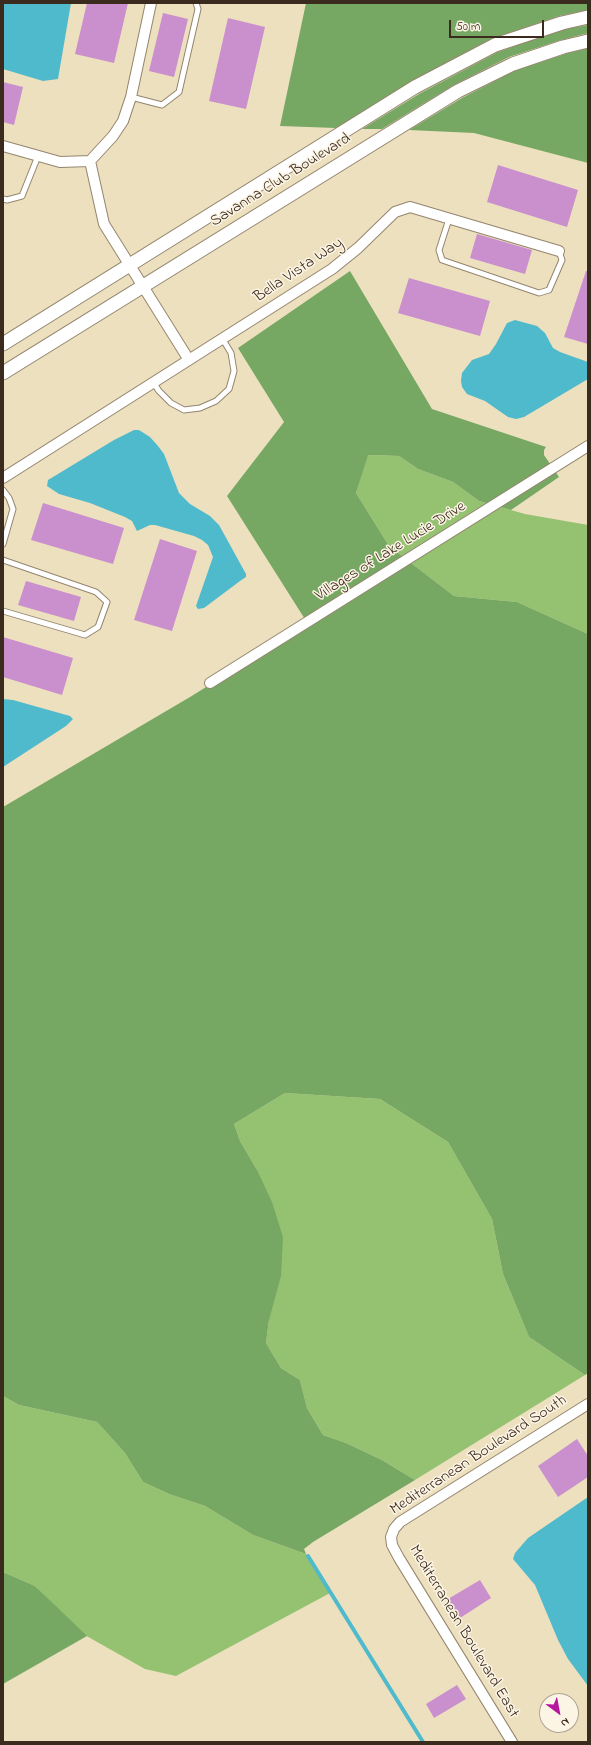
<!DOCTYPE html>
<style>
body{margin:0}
#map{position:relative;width:591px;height:1745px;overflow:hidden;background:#ede0bf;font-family:"Indie Flower",sans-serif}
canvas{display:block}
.frame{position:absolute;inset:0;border:4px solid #3b2a1e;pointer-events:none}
.north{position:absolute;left:539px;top:1693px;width:40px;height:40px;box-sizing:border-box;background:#fcf5e5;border:1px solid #afa495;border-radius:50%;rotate:148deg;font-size:11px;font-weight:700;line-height:16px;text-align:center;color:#3b2a1e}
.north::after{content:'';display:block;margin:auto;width:14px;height:18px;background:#b5179e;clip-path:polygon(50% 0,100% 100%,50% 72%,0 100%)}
.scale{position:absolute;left:449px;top:20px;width:95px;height:18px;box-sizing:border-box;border:2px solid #3b2a1e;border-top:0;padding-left:5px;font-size:12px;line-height:14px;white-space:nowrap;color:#3b2a1e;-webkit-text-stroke:3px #fcf5e5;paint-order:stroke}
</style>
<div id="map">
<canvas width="591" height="1745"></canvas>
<div class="frame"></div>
<div class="north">N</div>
<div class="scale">50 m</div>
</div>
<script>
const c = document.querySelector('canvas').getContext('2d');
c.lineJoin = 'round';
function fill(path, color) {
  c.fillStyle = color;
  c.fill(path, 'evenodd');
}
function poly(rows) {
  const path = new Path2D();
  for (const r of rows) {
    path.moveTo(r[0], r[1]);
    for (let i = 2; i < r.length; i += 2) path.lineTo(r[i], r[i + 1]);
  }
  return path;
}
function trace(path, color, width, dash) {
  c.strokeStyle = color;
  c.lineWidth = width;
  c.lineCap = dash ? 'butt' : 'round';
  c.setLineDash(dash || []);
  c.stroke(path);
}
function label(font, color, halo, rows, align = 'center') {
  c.font = font + ' "Indie Flower",sans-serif';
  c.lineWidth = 3;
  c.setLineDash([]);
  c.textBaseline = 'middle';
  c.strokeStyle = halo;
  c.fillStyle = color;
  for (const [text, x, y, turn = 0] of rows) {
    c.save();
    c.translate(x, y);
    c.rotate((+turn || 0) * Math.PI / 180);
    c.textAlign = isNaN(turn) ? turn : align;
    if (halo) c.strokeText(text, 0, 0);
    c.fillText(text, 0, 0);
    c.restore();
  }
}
fill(poly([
 [367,455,399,456,418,469,453,482,479,501,525,514,588,525,588,634,517,602,454,596,389,546,356,493],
 [285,1093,380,1099,448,1142,492,1219,503,1274,529,1337,585,1375,415,1480,382,1460,346,1443,323,1435,307,1408,300,1380,281,1368,266,1343,269,1320,257,1170,240,1141,234,1124],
 [3,1396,19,1405,97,1422,125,1453,143,1482,169,1494,205,1506,253,1535,306,1554,330,1593,176,1676,145,1669,83,1634,35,1586,3,1572]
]), '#94c271');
fill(poly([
 [306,3,588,3,588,10,559,16,491,39,412,81,336,128,280,126],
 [588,25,588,33,561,40,509,57,454,85,382,129,362,129,419,94,498,52,564,29],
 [588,48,588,163,474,133,409,130,462,98,516,70,565,54],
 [350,271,432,409,546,447,544,450,544,455,559,477,511,510,479,501,453,482,418,469,399,456,368,455,356,493,389,546,454,596,517,602,588,634,588,1373,585,1375,529,1337,503,1274,492,1219,448,1142,380,1099,285,1093,234,1124,240,1141,257,1170,272,1202,283,1237,281,1276,269,1320,266,1343,281,1368,300,1380,307,1408,323,1435,346,1443,382,1460,415,1480,313,1542,304,1549,306,1554,253,1535,205,1506,169,1494,143,1482,125,1453,97,1422,19,1405,3,1396,3,807,190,697,308,624,227,496,284,422,238,348],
 [3,1572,35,1586,87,1636,3,1684]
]), '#77a863');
fill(poly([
 [3,3,71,3,58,79,43,81,3,69],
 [515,320,537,326,545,333,553,348,560,352,588,362,588,379,524,417,516,419,508,417,485,401,467,394,462,387,461,381,462,373,472,360,489,354,496,344,507,323],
 [134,430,139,430,150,437,158,446,164,454,179,493,190,504,210,516,219,525,246,574,246,577,240,581,204,608,198,609,196,606,213,557,208,545,202,540,194,536,155,525,150,525,137,531,132,521,125,517,90,503,59,494,47,486,48,480,53,477,114,440],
 [3,699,13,700,70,716,73,719,66,726,3,767],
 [588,1497,588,1686,568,1659,558,1640,535,1585,513,1559,515,1553,528,1538]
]), '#4fbacc');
trace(poly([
 [308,1556,423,1742]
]), '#4fbacc', 4);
fill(poly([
 [87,3,128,3,114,63,75,54],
 [163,13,188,19,174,77,149,71],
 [228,18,265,27,246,109,209,101],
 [3,82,23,87,14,125,3,122],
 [498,165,578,190,567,227,487,202],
 [477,234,532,250,525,274,470,258],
 [586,271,588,271,588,344,564,337],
 [409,278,490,301,480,336,398,313],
 [43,503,124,528,113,564,31,540],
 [160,539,197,551,172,631,134,620],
 [26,581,81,597,74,621,18,605],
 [3,637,73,658,62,695,3,677],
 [577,1439,588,1456,588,1477,558,1497,538,1466],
 [480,1580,491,1598,460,1618,448,1599],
 [457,1685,466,1699,434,1718,426,1704]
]), '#ca8fcd');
const service = poly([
 [131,97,162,105,179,92,198,9,196,3],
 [3,199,7,200,22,196,38,156],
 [449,219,439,250,442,260,539,293,549,290,562,260,559,251],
 [153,382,159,391,171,403,184,410,200,408,216,401,229,389,234,371,231,353,222,338],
 [3,490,9,498,13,509,3,544],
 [3,560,96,592,107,602,98,627,85,635,3,611]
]);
const minor = poly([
 [3,146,60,162,90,161,113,136,123,121,131,97,151,3],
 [90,161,104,224,189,360],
 [3,478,332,269,358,248,395,212,410,207,559,251],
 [210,683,588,446],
 [512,1742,399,1558,392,1545,391,1537,394,1529,400,1522,588,1404]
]);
const tertiary = poly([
 [3,344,415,87,495,45,562,23,588,17],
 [3,373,458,91,513,64,563,47,588,41]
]);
trace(service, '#94856e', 7);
trace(minor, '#94856e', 12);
trace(tertiary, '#94856e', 15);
trace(service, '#fff', 5);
trace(minor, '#fff', 10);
trace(tertiary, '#fff', 13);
label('16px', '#3b2a1e', '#fcf5e5', [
 ["Savanna Club Boulevard",281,181,-32],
 ["Bella Vista Way",299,271,-34],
 ["Villages of Lake Lucie Drive",391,552,-32],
 ["Mediterranean Boulevard South",479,1456,-33],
 ["Mediterranean Boulevard East",463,1632,59]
]);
</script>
